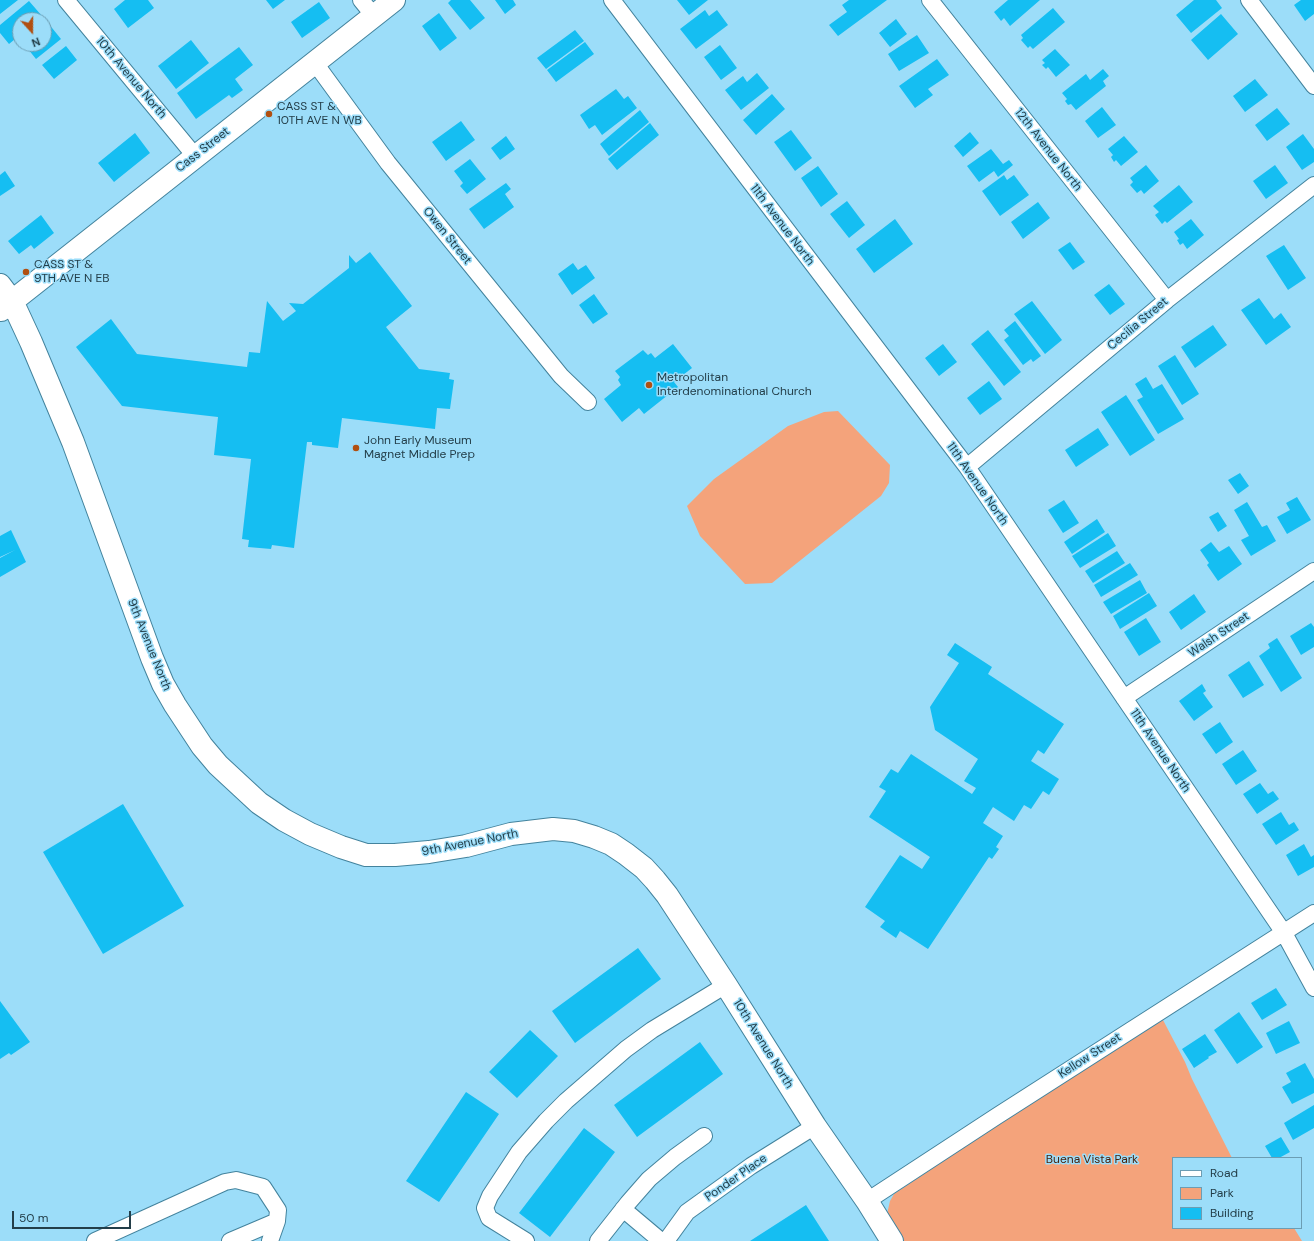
<!DOCTYPE html>
<style>
body{margin:0}
#map{position:relative;width:1314px;height:1241px;overflow:hidden;background:#9cddf9;font-family:"DM Sans",sans-serif}
canvas{display:block}
.legend{position:absolute;left:1172px;top:1157px;width:130px;height:72px;box-sizing:border-box;background:#9cddf9;border:1px solid #6c9db3;margin:0;padding:5px 7px;list-style:none;font-size:12px;color:#233e49}
.legend li{display:flex;align-items:center;gap:8px;height:20px}
.legend b{width:20px;border:1px solid #6c9db3}
.north{position:absolute;left:12px;top:12px;width:40px;height:40px;box-sizing:border-box;background:#9cddf9;border:1px solid #6c9db3;border-radius:50%;rotate:159deg;font-size:11px;font-weight:700;line-height:16px;text-align:center;color:#233e49}
.north::after{content:'';display:block;margin:auto;width:14px;height:18px;background:#b14f10;clip-path:polygon(50% 0,100% 100%,50% 72%,0 100%)}
.scale{position:absolute;left:12px;top:1211px;width:119px;height:18px;box-sizing:border-box;border:2px solid #233e49;border-top:0;padding-left:5px;font-size:12px;line-height:14px;white-space:nowrap;color:#233e49;-webkit-text-stroke:3px #9cddf9;paint-order:stroke}
</style>
<div id="map">
<canvas width="1314" height="1241"></canvas>
<ul class="legend">
<li><b style="height:5px;background:#fff"></b>Road</li>
<li><b style="height:11px;background:#f4a37b"></b>Park</li>
<li><b style="height:11px;background:#15bef2"></b>Building</li>
</ul>
<div class="north">N</div>
<div class="scale">50 m</div>
</div>
<script>
const c = document.querySelector('canvas').getContext('2d');
c.lineJoin = 'round';
function fill(path, color) {
  c.fillStyle = color;
  c.fill(path, 'evenodd');
}
function poly(rows) {
  const path = new Path2D();
  for (const r of rows) {
    path.moveTo(r[0], r[1]);
    for (let i = 2; i < r.length; i += 2) path.lineTo(r[i], r[i + 1]);
  }
  return path;
}
function trace(path, color, width, dash) {
  c.strokeStyle = color;
  c.lineWidth = width;
  c.lineCap = dash ? 'butt' : 'round';
  c.setLineDash(dash || []);
  c.stroke(path);
}
function label(font, color, halo, rows, align = 'center') {
  c.font = font + ' "DM Sans",sans-serif';
  c.lineWidth = 3;
  c.setLineDash([]);
  c.textBaseline = 'middle';
  c.strokeStyle = halo;
  c.fillStyle = color;
  for (const [text, x, y, turn = 0] of rows) {
    c.save();
    c.translate(x, y);
    c.rotate((+turn || 0) * Math.PI / 180);
    c.textAlign = isNaN(turn) ? turn : align;
    if (halo) c.strokeText(text, 0, 0);
    c.fillText(text, 0, 0);
    c.restore();
  }
}
fill(poly([
 [838,411,890,465,889,483,881,496,772,583,745,584,700,536,687,506,714,479,788,426,824,412],
 [1163,1020,1185,1062,1192,1079,1232,1158,1173,1158,1173,1228,1294,1228,1302,1241,899,1241,887,1214,890,1201,894,1194,991,1129]
]), '#f4a37b');
fill(poly([
 [0,0,18,0,0,14],
 [125,0,148,0,154,8,128,28,114,9],
 [266,0,285,0,273,9],
 [451,0,470,0,485,18,470,30,448,3],
 [495,0,513,0,516,5,505,14],
 [677,0,708,0,689,15],
 [849,0,887,0,838,36,829,25,847,12,842,5],
 [1008,0,1040,0,1010,26,1004,18,1001,21,994,12],
 [1194,0,1216,0,1222,8,1191,33,1176,15],
 [1301,0,1314,0,1314,14,1305,21,1294,5],
 [29,1,42,16,38,20,20,20,20,35,9,44,0,33,0,25],
 [319,2,330,18,302,38,291,22],
 [1053,8,1065,22,1033,49,1030,46,1028,48,1021,40,1023,38,1021,35],
 [705,10,709,16,717,10,728,25,696,49,680,29],
 [439,13,457,38,440,51,422,26],
 [1221,14,1238,34,1208,60,1191,40],
 [896,19,907,34,890,47,879,33],
 [48,23,61,39,36,59,24,44,44,44,44,26],
 [575,30,584,41,546,69,537,58],
 [917,35,929,53,899,71,888,54],
 [191,40,209,63,176,89,158,66],
 [585,42,594,54,556,82,547,70],
 [720,45,737,68,721,80,704,57],
 [66,46,77,60,54,79,42,65],
 [239,47,253,65,235,79,243,90,232,98,229,95,196,119,177,93],
 [1055,49,1070,65,1056,77,1048,67,1046,69,1042,65,1045,63,1042,60],
 [937,59,949,75,928,89,933,95,915,108,899,86],
 [1103,69,1109,76,1103,81,1106,86,1076,110,1071,104,1068,105,1065,101,1067,99,1062,93,1086,74,1090,80],
 [757,73,769,88,741,110,725,90,743,76,747,82],
 [1255,79,1268,95,1245,112,1233,96],
 [616,89,624,99,628,96,637,108,602,135,595,125,589,129,580,115],
 [772,94,785,109,756,135,743,120],
 [1102,107,1116,125,1098,138,1085,121],
 [1277,108,1290,124,1267,141,1255,125],
 [640,110,649,122,609,156,600,144],
 [461,121,475,140,446,161,432,142],
 [650,123,659,135,617,170,608,159],
 [791,130,812,158,795,171,774,142],
 [970,132,979,143,963,157,954,146],
 [135,133,150,153,114,182,98,163],
 [1303,134,1314,149,1314,162,1302,170,1286,147],
 [506,136,515,149,500,160,491,148],
 [1124,136,1138,152,1121,166,1116,160,1114,162,1111,157,1113,155,1108,149],
 [991,149,1003,164,1009,160,1013,165,998,177,994,171,979,182,967,166],
 [470,159,486,179,467,194,460,186,463,183,454,171],
 [1146,165,1159,181,1144,194,1141,190,1137,193,1130,185,1133,182,1130,178],
 [1275,165,1288,183,1266,199,1253,181],
 [818,166,838,194,821,207,801,178],
 [5,171,15,186,0,196,0,175],
 [1004,175,1007,180,1014,175,1029,195,1000,216,982,191],
 [506,183,511,189,505,194,514,207,484,229,469,209],
 [1179,185,1193,202,1167,223,1165,221,1162,224,1155,215,1159,212,1153,206],
 [847,201,865,225,849,238,830,214],
 [1038,202,1050,218,1023,239,1011,222],
 [41,215,54,233,34,249,31,245,19,254,8,241],
 [895,219,913,244,874,273,856,249],
 [1191,219,1204,235,1187,249,1183,243,1180,245,1177,240,1179,239,1174,232],
 [1070,242,1085,262,1073,270,1058,250],
 [1284,245,1306,278,1288,290,1266,256],
 [370,252,412,306,386,327,419,369,450,373,449,379,454,380,450,409,437,408,435,429,342,418,338,448,312,445,312,442,307,442,294,548,272,545,271,549,248,547,249,540,242,539,251,459,214,455,218,417,122,406,76,347,111,319,137,354,247,367,249,352,260,353,267,301,283,321,296,311,289,303,303,304,349,268,349,255,356,263],
 [573,263,578,270,586,265,595,278,572,295,558,274],
 [1109,284,1125,304,1110,315,1094,295],
 [594,294,608,314,593,324,579,305],
 [1259,298,1274,319,1281,313,1291,327,1266,345,1241,310],
 [1032,301,1062,340,1045,354,1014,314],
 [1015,321,1041,356,1033,362,1031,359,1023,365,1004,340,1009,336,1004,330],
 [1213,325,1227,345,1195,368,1181,347],
 [988,330,1021,372,1004,386,971,344],
 [673,344,692,368,674,382,678,387,644,414,639,408,622,422,604,399,621,385,618,380,620,377,615,371,643,350,648,355,651,353,655,358],
 [943,344,957,362,939,376,925,358],
 [1175,355,1199,394,1182,405,1158,366],
 [1146,377,1153,389,1162,384,1184,419,1158,434,1137,400,1143,397,1135,384],
 [989,381,1002,399,980,415,967,398],
 [1126,395,1155,440,1130,456,1101,412],
 [1098,428,1109,445,1076,467,1065,450],
 [1240,473,1249,486,1238,494,1228,480],
 [1297,497,1311,520,1287,534,1277,517,1290,510,1286,503],
 [1064,500,1079,523,1063,533,1048,510],
 [1247,502,1262,527,1267,525,1276,541,1251,556,1241,540,1249,536,1234,510],
 [1218,512,1227,526,1218,532,1209,517],
 [1097,519,1105,532,1072,554,1064,542],
 [11,530,26,562,0,577,0,558,15,550,0,557,0,536],
 [1108,533,1116,546,1080,568,1072,556],
 [1211,542,1219,552,1229,546,1242,564,1218,581,1207,565,1209,563,1200,550],
 [1117,551,1125,563,1093,583,1085,571],
 [1130,563,1138,575,1101,597,1094,585],
 [1140,580,1147,593,1111,614,1103,602],
 [1149,593,1157,606,1120,629,1113,616],
 [1194,594,1206,612,1181,630,1169,612],
 [1146,618,1161,642,1139,656,1124,632],
 [1311,623,1314,627,1314,647,1301,655,1290,636],
 [1277,638,1302,678,1281,692,1259,656,1270,648,1268,644],
 [955,643,992,667,988,674,1064,724,1044,754,1038,750,1031,761,1059,779,1049,795,1043,791,1031,809,1024,805,1014,821,993,807,983,823,1003,836,996,847,999,849,992,859,989,857,928,949,900,931,896,938,880,927,885,921,865,907,900,855,922,869,930,857,869,817,886,791,879,787,891,769,898,773,911,754,972,794,976,788,964,781,978,759,935,730,930,707,959,663,947,655],
 [1249,661,1264,685,1243,698,1228,675],
 [1202,684,1206,691,1203,693,1213,707,1194,721,1179,701],
 [1220,722,1233,742,1216,754,1202,734],
 [1243,750,1257,771,1236,785,1222,764],
 [1260,783,1268,794,1273,791,1279,799,1257,814,1243,794],
 [123,804,184,906,103,954,43,852],
 [1281,812,1289,825,1294,822,1299,830,1276,845,1262,824],
 [1304,844,1311,857,1314,855,1314,867,1298,876,1286,855],
 [638,948,661,979,575,1043,552,1011],
 [1276,988,1287,1005,1262,1020,1251,1003],
 [0,1001,30,1042,11,1055,9,1053,0,1059],
 [1239,1012,1263,1047,1237,1064,1214,1030],
 [1289,1021,1300,1043,1276,1054,1266,1033],
 [530,1030,558,1056,517,1098,489,1072],
 [1205,1034,1217,1052,1208,1057,1209,1058,1194,1068,1182,1049],
 [700,1042,723,1074,637,1137,614,1105],
 [1305,1063,1314,1079,1314,1093,1292,1104,1282,1087,1291,1082,1286,1073],
 [466,1092,499,1114,439,1202,406,1181],
 [1314,1105,1314,1128,1293,1140,1284,1123],
 [584,1128,615,1152,550,1237,519,1213],
 [1281,1137,1290,1152,1279,1158,1272,1158,1265,1146],
 [806,1205,829,1241,750,1241]
]), '#15bef2');
const street = poly([
 [66,0,195,156],
 [361,0,374,16],
 [612,0,967,467,1284,933,1314,988],
 [930,0,1167,300],
 [1249,0,1314,86],
 [315,63,388,163,561,376,588,402],
 [967,467,1167,300,1314,185],
 [1124,698,1314,571],
 [867,1201,997,1116,1314,913],
 [623,1209,661,1241],
 [95,1241,225,1182,236,1180,263,1187,278,1210,277,1221,270,1241],
 [230,1241,277,1221],
 [526,1241,489,1218,485,1208,490,1196,519,1152,546,1121,566,1101,626,1049,652,1030,726,985],
 [598,1241,628,1203,649,1179,675,1157,704,1136],
 [666,1241,687,1212,751,1166,815,1126]
]);
const secondary = poly([
 [0,285,12,301,31,342,73,442,152,658,163,684,175,705,202,746,218,765,259,803,284,820,310,834,341,847,366,855,395,855,429,852,466,846,511,834,553,829,574,831,594,837,611,844,626,854,644,868,655,880,667,895,726,985,815,1126,867,1201,892,1241],
 [1,310,394,0]
]);
trace(street, '#43839d', 18);
trace(secondary, '#43839d', 24);
trace(street, '#fff', 16);
trace(secondary, '#fff', 22);
for (const [x, y, r, color] of [
 [269,114,4,"#b14f10"],
 [26,272,4,"#b14f10"],
 [649,385,4,"#b14f10"],
 [356,448,4,"#b14f10"]
]) {
  const dot = new Path2D();
  dot.arc(x, y, r, 0, 2 * Math.PI);
  c.fillStyle = color;
  c.fill(dot);
  trace(dot, '#9cddf9', 1.5);
}
label('12px', '#233e49', '#9cddf9', [
 ["10th Avenue North",131,78,50],
 ["Cass Street",203,150,-38],
 ["12th Avenue North",1048,150,52],
 ["11th Avenue North",782,225,53],
 ["Owen Street",447,236,51],
 ["Cecilia Street",1138,324,-40],
 ["11th Avenue North",977,484,55],
 ["Walsh Street",1219,635,-34],
 ["9th Avenue North",149,645,68],
 ["11th Avenue North",1160,751,56],
 ["9th Avenue North",470,843,-11],
 ["10th Avenue North",763,1044,58],
 ["Kellow Street",1090,1056,-33],
 ["Ponder Place",736,1178,-35]
]);
label('12px', '#233e49', '#9cddf9', [
 ["CASS ST &",277,107],
 ["10TH AVE N WB",277,121],
 ["CASS ST &",34,265],
 ["9TH AVE N EB",34,279],
 ["Metropolitan",657,378],
 ["Interdenominational Church",657,392],
 ["John Early Museum",364,441],
 ["Magnet Middle Prep",364,455]
], 'left');
label('12px', '#4a220c', '#9cddf9', [
 ["Buena Vista Park",1092,1160]
]);
</script>
